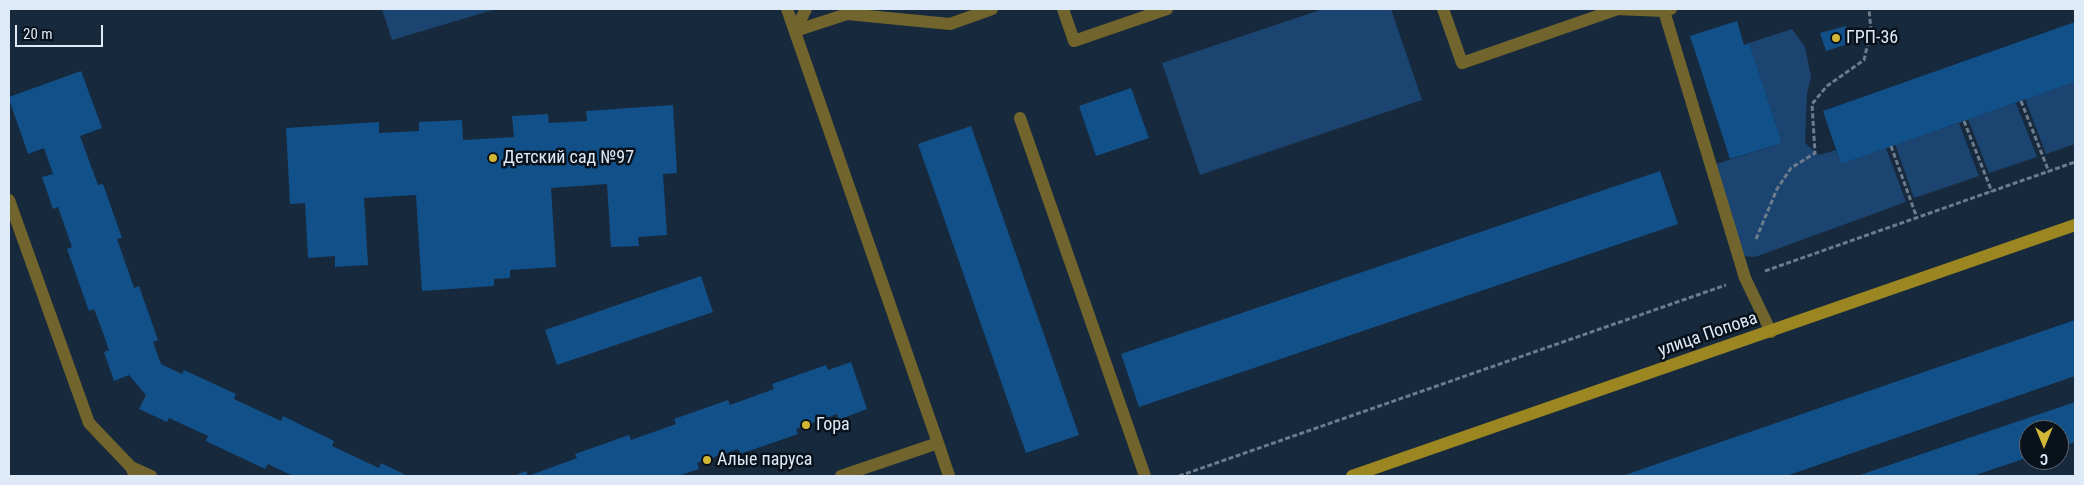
<!DOCTYPE html>
<meta charset="utf-8">
<style>
body{margin:0}
#map{position:relative;width:2084px;height:485px;overflow:hidden;background:#17293c;font-family:"Roboto Condensed",sans-serif}
canvas{display:block}
.frame{position:absolute;inset:0;border:10px solid #deeaf7;pointer-events:none}
.north{position:absolute;left:2019px;top:420px;width:50px;height:50px;box-sizing:border-box;background:#09111a;border:1px solid #5e6872;border-radius:50%;rotate:180deg;font-size:14px;font-weight:700;line-height:20px;text-align:center;color:#deeaf7}
.north::after{content:'';display:block;margin:auto;width:18px;height:22px;background:#d2b736;clip-path:polygon(50% 0,100% 100%,50% 72%,0 100%)}
.scale{position:absolute;left:15px;top:25px;width:88px;height:22px;box-sizing:border-box;border:2px solid #deeaf7;border-top:0;padding-left:6px;font-size:15px;line-height:18px;white-space:nowrap;color:#deeaf7;-webkit-text-stroke:4px #09111a;paint-order:stroke}
</style>
<div id="map">
<canvas width="2084" height="485"></canvas>
<div class="frame"></div>
<div class="north">С</div>
<div class="scale">20 m</div>
</div>
<script>
const c = document.querySelector('canvas').getContext('2d');
c.lineJoin = 'round';
function fill(path, color) {
  c.fillStyle = color;
  c.fill(path, 'evenodd');
}
function poly(rows) {
  const path = new Path2D();
  for (const r of rows) {
    path.moveTo(r[0], r[1]);
    for (let i = 2; i < r.length; i += 2) path.lineTo(r[i], r[i + 1]);
  }
  return path;
}
function trace(path, color, width, dash) {
  c.strokeStyle = color;
  c.lineWidth = width;
  c.lineCap = dash ? 'butt' : 'round';
  c.setLineDash(dash || []);
  c.stroke(path);
}
function label(font, color, halo, rows, align = 'center') {
  c.font = font + ' "Roboto Condensed",sans-serif';
  c.lineWidth = 5;
  c.setLineDash([]);
  c.textBaseline = 'middle';
  c.strokeStyle = halo;
  c.fillStyle = color;
  for (const [text, x, y, turn = 0] of rows) {
    c.save();
    c.translate(x, y);
    c.rotate((+turn || 0) * Math.PI / 180);
    c.textAlign = isNaN(turn) ? turn : align;
    if (halo) c.strokeText(text, 0, 0);
    c.fillText(text, 0, 0);
    c.restore();
  }
}
fill(poly([
 [382,9,496,9,392,40],
 [1323,9,1391,9,1422,100,1200,175,1162,63],
 [1792,29,1805,47,1811,77,1807,93,1805,143,1819,155,1836,150,1841,164,1886,148,1906,202,1755,257,1742,256,1713,165,1782,143,1749,43],
 [2075,82,2075,144,2046,154,2025,99],
 [2016,103,2037,157,1989,173,1968,119],
 [1959,123,1979,176,1914,198,1895,144]
]), '#1b4570');
fill(poly([
 [1737,21,1744,45,1749,43,1782,143,1730,159,1690,36],
 [2075,22,2075,82,1841,164,1823,111],
 [1846,26,1851,43,1826,51,1820,33],
 [81,71,102,128,80,136,98,185,103,184,122,238,117,239,134,288,139,286,158,340,153,342,161,364,182,374,184,370,236,394,234,399,281,421,283,416,334,441,332,446,379,468,381,463,408,476,293,476,268,464,265,469,206,441,208,436,169,418,167,422,139,409,146,395,129,375,114,381,104,352,109,350,102,330,94,309,89,311,67,249,72,247,58,207,53,209,42,177,53,174,44,148,28,154,9,99,9,97],
 [1131,88,1149,138,1096,156,1079,106],
 [673,105,677,173,663,174,667,235,638,237,639,246,611,247,607,184,551,188,556,267,510,270,510,278,494,279,494,286,422,291,416,195,364,198,368,265,335,267,335,256,308,258,305,203,290,204,286,128,379,122,379,133,419,131,419,122,462,120,463,140,514,137,512,116,548,114,549,123,587,121,586,111],
 [971,126,1079,435,1026,453,918,144],
 [1660,171,1678,224,1139,407,1121,354],
 [701,276,713,312,557,365,545,330],
 [2075,320,2075,376,1786,476,1622,476],
 [851,362,867,409,838,420,837,414,796,429,798,434,740,454,738,449,697,463,699,469,678,476,513,476,526,471,528,476,577,458,575,454,629,435,631,440,676,424,674,419,728,400,730,405,774,389,772,384,826,365,828,370],
 [2075,402,2075,442,2059,447,2059,430,2029,430,2029,457,1973,476,1857,476]
]), '#125089');
trace(poly([
 [2021,101,2049,172],
 [1964,121,1992,192],
 [1891,146,1917,218],
 [1756,239,1777,189,1791,168,1815,153,1812,104,1827,86,1864,60,1871,30,1869,9],
 [1765,271,2075,162],
 [1179,476,1726,285]
]), '#6c7c8c', 3, [5, 2.5]);
trace(poly([
 [787,9,938,443],
 [1063,9,1074,41,1167,9],
 [1443,9,1462,63,1615,10],
 [1615,9,1664,11,1671,9],
 [1664,11,1745,278,1771,332],
 [795,31,847,14,950,24,992,9],
 [795,31,806,9],
 [1020,118,1145,476],
 [9,200,89,423,131,467,135,476],
 [131,467,151,476],
 [841,476,938,443,949,476]
]), '#71642c', 12);
trace(poly([
 [1352,476,2075,225]
]), '#9b8621', 12);
for (const [x, y, r, color] of [
 [1836,38,5,"#d2b736"],
 [493,158,5,"#d2b736"],
 [806,425,5,"#d2b736"],
 [707,460,5,"#d2b736"]
]) {
  const dot = new Path2D();
  dot.arc(x, y, r, 0, 2 * Math.PI);
  c.fillStyle = color;
  c.fill(dot);
  trace(dot, '#09111a', 2);
}
label('18px', '#deeaf7', '#09111a', [
 ["ГРП-36",1846,38],
 ["Детский сад №97",503,158],
 ["Гора",816,425],
 ["Алые паруса",717,460]
], 'left');
label('18px', '#deeaf7', '#09111a', [
 ["улица Попова",1708,335,-19]
]);
</script>
